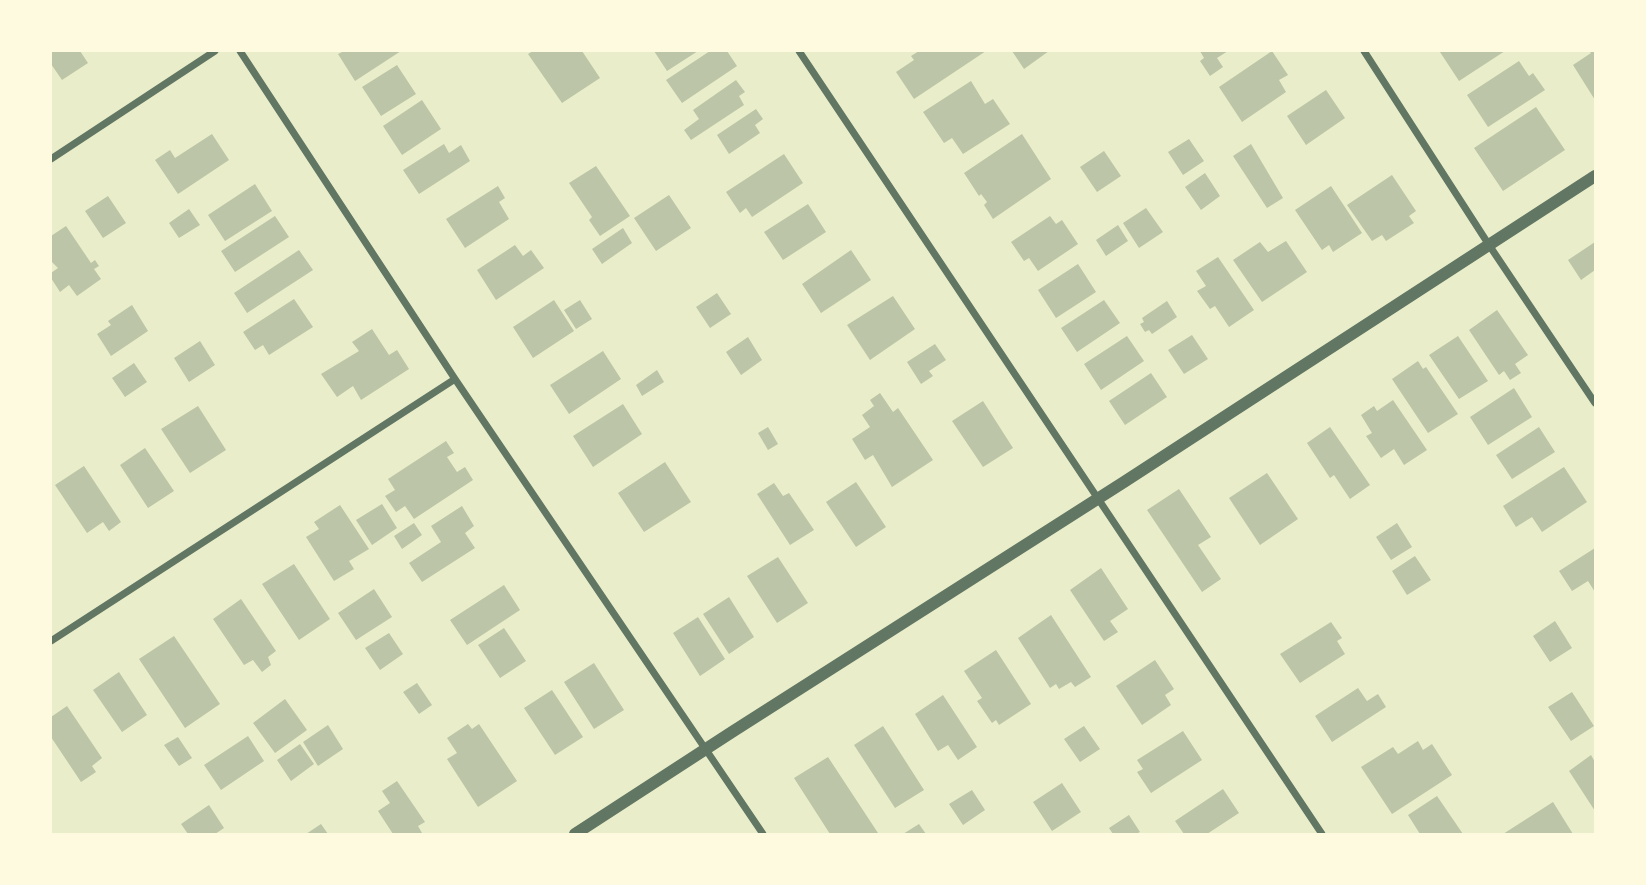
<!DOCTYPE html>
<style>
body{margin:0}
#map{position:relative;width:1646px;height:885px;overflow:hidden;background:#e9edc9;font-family:"DejaVu Sans",sans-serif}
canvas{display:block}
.frame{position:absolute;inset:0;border:52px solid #fefae0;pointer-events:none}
</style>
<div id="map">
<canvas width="1646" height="885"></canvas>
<div class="frame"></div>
</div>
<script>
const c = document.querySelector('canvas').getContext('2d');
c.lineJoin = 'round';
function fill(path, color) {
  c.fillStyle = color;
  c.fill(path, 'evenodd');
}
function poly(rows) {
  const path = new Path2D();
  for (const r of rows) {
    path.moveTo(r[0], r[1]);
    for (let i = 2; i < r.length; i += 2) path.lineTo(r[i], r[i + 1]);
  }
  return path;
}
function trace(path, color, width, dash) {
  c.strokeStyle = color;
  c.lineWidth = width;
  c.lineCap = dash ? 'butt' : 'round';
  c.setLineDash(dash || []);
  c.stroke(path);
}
fill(poly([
 [51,51,80,51,88,63,62,80,51,64],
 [344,51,401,51,355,81,338,54],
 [533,51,582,51,600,78,562,103,528,54],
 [654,51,698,51,667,71],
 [710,51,727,51,737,66,682,103,666,80],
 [919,51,986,51,914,99,896,72,914,60,911,56],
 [1012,51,1049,51,1024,69],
 [1200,51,1228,51,1217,58,1223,67,1210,76,1200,61,1204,58],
 [1272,51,1288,75,1279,80,1286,92,1242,122,1219,87],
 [1442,51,1505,51,1459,81,1440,52],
 [1589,51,1595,51,1595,100,1573,65,1591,53],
 [1519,61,1529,76,1533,73,1545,90,1488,127,1467,95],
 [397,65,416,94,381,116,362,87],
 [736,80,745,92,739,96,744,105,691,140,684,130,699,119,693,110],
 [971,81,985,104,993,99,1010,124,963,154,952,138,944,143,923,112],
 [1326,90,1345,118,1306,145,1287,116],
 [422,100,441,129,402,155,383,126],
 [1536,107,1565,150,1503,191,1474,148],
 [756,109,763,119,755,125,760,133,729,154,717,135],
 [212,134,229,160,178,194,155,160,170,150,175,158],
 [1022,134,1051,179,993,219,984,205,987,202,981,194,979,196,964,173],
 [1189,139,1204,161,1183,175,1168,152],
 [444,144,449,153,461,145,470,161,419,194,403,170],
 [1251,144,1283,198,1267,208,1233,156],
 [1104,151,1121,176,1097,192,1080,167],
 [784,154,803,183,752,217,746,208,740,213,726,192],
 [596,166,630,216,600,236,589,220,592,217,569,183],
 [1205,173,1220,196,1201,210,1185,187],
 [1392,175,1416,211,1409,216,1414,223,1386,241,1382,235,1372,241,1347,205],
 [255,184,272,211,225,241,208,215],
 [498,186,505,198,499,202,509,219,465,248,446,219],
 [1331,186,1362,233,1333,252,1329,245,1322,250,1295,210],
 [669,195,691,228,656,251,634,218],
 [108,196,126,223,103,238,85,211],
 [808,204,826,232,783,260,764,232],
 [1146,208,1163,232,1139,248,1123,223],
 [189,209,200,225,179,238,169,223],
 [275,216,289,237,235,272,221,251],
 [1050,216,1056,224,1062,220,1078,244,1038,271,1029,258,1024,261,1011,242],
 [1118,225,1128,241,1106,256,1096,240],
 [66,226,91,263,95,260,99,266,94,269,101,279,77,296,69,285,60,292,51,278,51,273,58,268,51,261,51,236],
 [623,228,632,243,602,264,592,249],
 [1286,241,1307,272,1262,302,1233,260,1260,242,1268,252],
 [1595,242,1595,270,1581,280,1568,260],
 [515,245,523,256,531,250,544,268,496,300,477,270],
 [299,250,313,270,247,313,234,293],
 [851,250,871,280,821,313,802,284],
 [1218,257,1254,310,1229,327,1215,306,1210,309,1197,291,1206,286,1196,271],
 [1078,264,1096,292,1056,318,1038,290],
 [717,293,731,314,710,328,696,307],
 [893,296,915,329,870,360,847,325],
 [294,299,313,327,269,355,263,345,255,350,243,332],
 [554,300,574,331,533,358,513,327],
 [580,300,592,319,576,329,564,310],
 [1104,300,1120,323,1077,352,1061,328],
 [1167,301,1177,317,1152,334,1149,330,1145,332,1140,324,1144,322,1142,318],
 [132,305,148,331,111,356,97,334,111,325,108,321],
 [1497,310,1528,355,1515,364,1521,373,1510,380,1504,371,1499,375,1469,330],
 [372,329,389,355,397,350,409,369,361,400,353,386,337,397,321,374,359,351,352,342],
 [1192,335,1208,359,1184,374,1168,350],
 [1127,336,1144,361,1101,390,1084,364],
 [1458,336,1488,381,1459,399,1429,355],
 [748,337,762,360,741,375,726,352],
 [200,341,215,365,189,382,174,358],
 [935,344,946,360,929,371,933,376,921,384,907,362],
 [603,351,621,379,569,414,550,385],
 [1418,361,1423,369,1426,367,1458,414,1428,433,1392,379],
 [134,363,147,382,125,397,112,378],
 [657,370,664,382,642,396,636,385],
 [1151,373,1167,397,1125,425,1109,401],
 [1514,388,1532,417,1488,445,1470,417],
 [880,393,893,412,898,408,933,460,892,487,873,455,865,460,852,439,870,427,862,415,874,406,870,400],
 [1393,400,1427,450,1404,465,1394,449,1381,458,1366,436,1372,433,1361,415,1374,406,1377,411],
 [983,401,1013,448,983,467,952,421],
 [623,404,642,434,593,467,573,436],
 [198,406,226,450,190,473,161,429],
 [768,427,778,444,768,450,758,433],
 [1330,427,1370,485,1350,499,1334,475,1330,478,1307,443],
 [1539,427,1555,452,1512,479,1496,455],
 [446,441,454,453,447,457,457,472,465,467,473,480,414,519,405,506,396,512,385,496,395,490,388,479],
 [145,448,174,491,148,508,120,465],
 [665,462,691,502,644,532,618,493],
 [84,466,121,522,109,531,103,522,87,533,55,485],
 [1564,467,1587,502,1542,532,1532,517,1516,527,1503,506],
 [1267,473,1298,519,1260,545,1229,498],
 [856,482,886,527,856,547,826,502],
 [774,483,783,496,789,493,814,530,790,545,757,494],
 [1179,489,1211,537,1198,545,1221,579,1202,592,1147,510],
 [382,504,397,528,372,545,356,520],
 [340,505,369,549,349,561,354,569,334,581,306,537,319,529,314,522],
 [462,506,474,526,465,533,475,548,422,582,409,563,441,542,431,526],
 [414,523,422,535,402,549,394,536],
 [1397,523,1412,547,1391,560,1376,537],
 [1595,548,1595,592,1588,581,1572,591,1559,571],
 [1415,556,1431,580,1407,595,1392,571],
 [778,557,808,603,777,623,747,576],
 [294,564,330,619,299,640,262,584],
 [1101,568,1128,609,1110,621,1118,632,1104,641,1070,590],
 [504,585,520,610,467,645,450,620],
 [374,589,392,617,356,640,338,613],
 [729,597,754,637,729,654,703,614],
 [241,599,276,651,268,657,271,665,262,672,253,660,244,665,213,619],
 [1051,615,1091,677,1075,687,1071,682,1059,689,1056,684,1050,688,1018,638],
 [698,617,725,659,700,676,673,633],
 [1555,621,1572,648,1550,662,1533,636],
 [1331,622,1342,638,1337,641,1345,654,1300,683,1280,654],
 [504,628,526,661,500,678,478,645],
 [389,633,403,654,380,670,365,648],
 [174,636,220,704,185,728,139,659],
 [996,650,1031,704,999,725,996,720,992,723,977,701,982,698,964,671],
 [1155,660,1174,689,1165,695,1171,705,1142,725,1116,686],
 [594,663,624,710,594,729,564,682],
 [119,672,147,715,122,732,93,690],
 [417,683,432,705,419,714,403,692],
 [1358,688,1367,701,1378,694,1386,707,1332,742,1315,716],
 [552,690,583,737,555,755,524,708],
 [1572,692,1594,726,1571,741,1548,707],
 [943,695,977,747,958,760,948,745,938,751,915,714],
 [285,699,307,730,275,753,253,723],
 [67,706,102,758,92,766,96,772,81,782,51,737,51,717],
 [468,724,472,729,479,724,517,781,478,807,447,759,457,753,447,738],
 [328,725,343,749,318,766,303,742],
 [883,726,924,790,895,808,854,745],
 [1084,726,1100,749,1080,762,1064,739],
 [1183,731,1202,760,1151,793,1137,772,1143,769,1137,760],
 [248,736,264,761,221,790,204,765],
 [178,737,192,758,179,766,164,745],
 [1418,741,1423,750,1432,744,1452,775,1392,814,1361,767,1393,747,1398,754],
 [300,744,314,764,291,781,277,760],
 [1591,755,1595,762,1595,811,1569,771],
 [828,757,878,833,875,834,830,834,794,778],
 [397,781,425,822,418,826,422,833,420,834,393,834,378,811,390,803,382,791],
 [1062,783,1081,812,1052,831,1033,802],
 [1223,789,1239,813,1207,834,1184,834,1175,821],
 [972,790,985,810,963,825,949,804],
 [1437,796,1463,834,1420,834,1408,815],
 [1553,802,1573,834,1503,834],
 [209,805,224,828,215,834,188,834,181,824],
 [1129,815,1140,832,1136,834,1113,834,1109,828],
 [321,824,328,834,306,834],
 [919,824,926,834,903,834]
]), '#bcc5a7');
trace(poly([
 [240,51,455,379,763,834],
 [799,51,1322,834],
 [1364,51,1489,245,1595,403],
 [51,159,215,51],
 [51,641,455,379]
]), '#617663', 7);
trace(poly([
 [575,834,732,732,1124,482,1595,176]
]), '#617663', 12);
</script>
